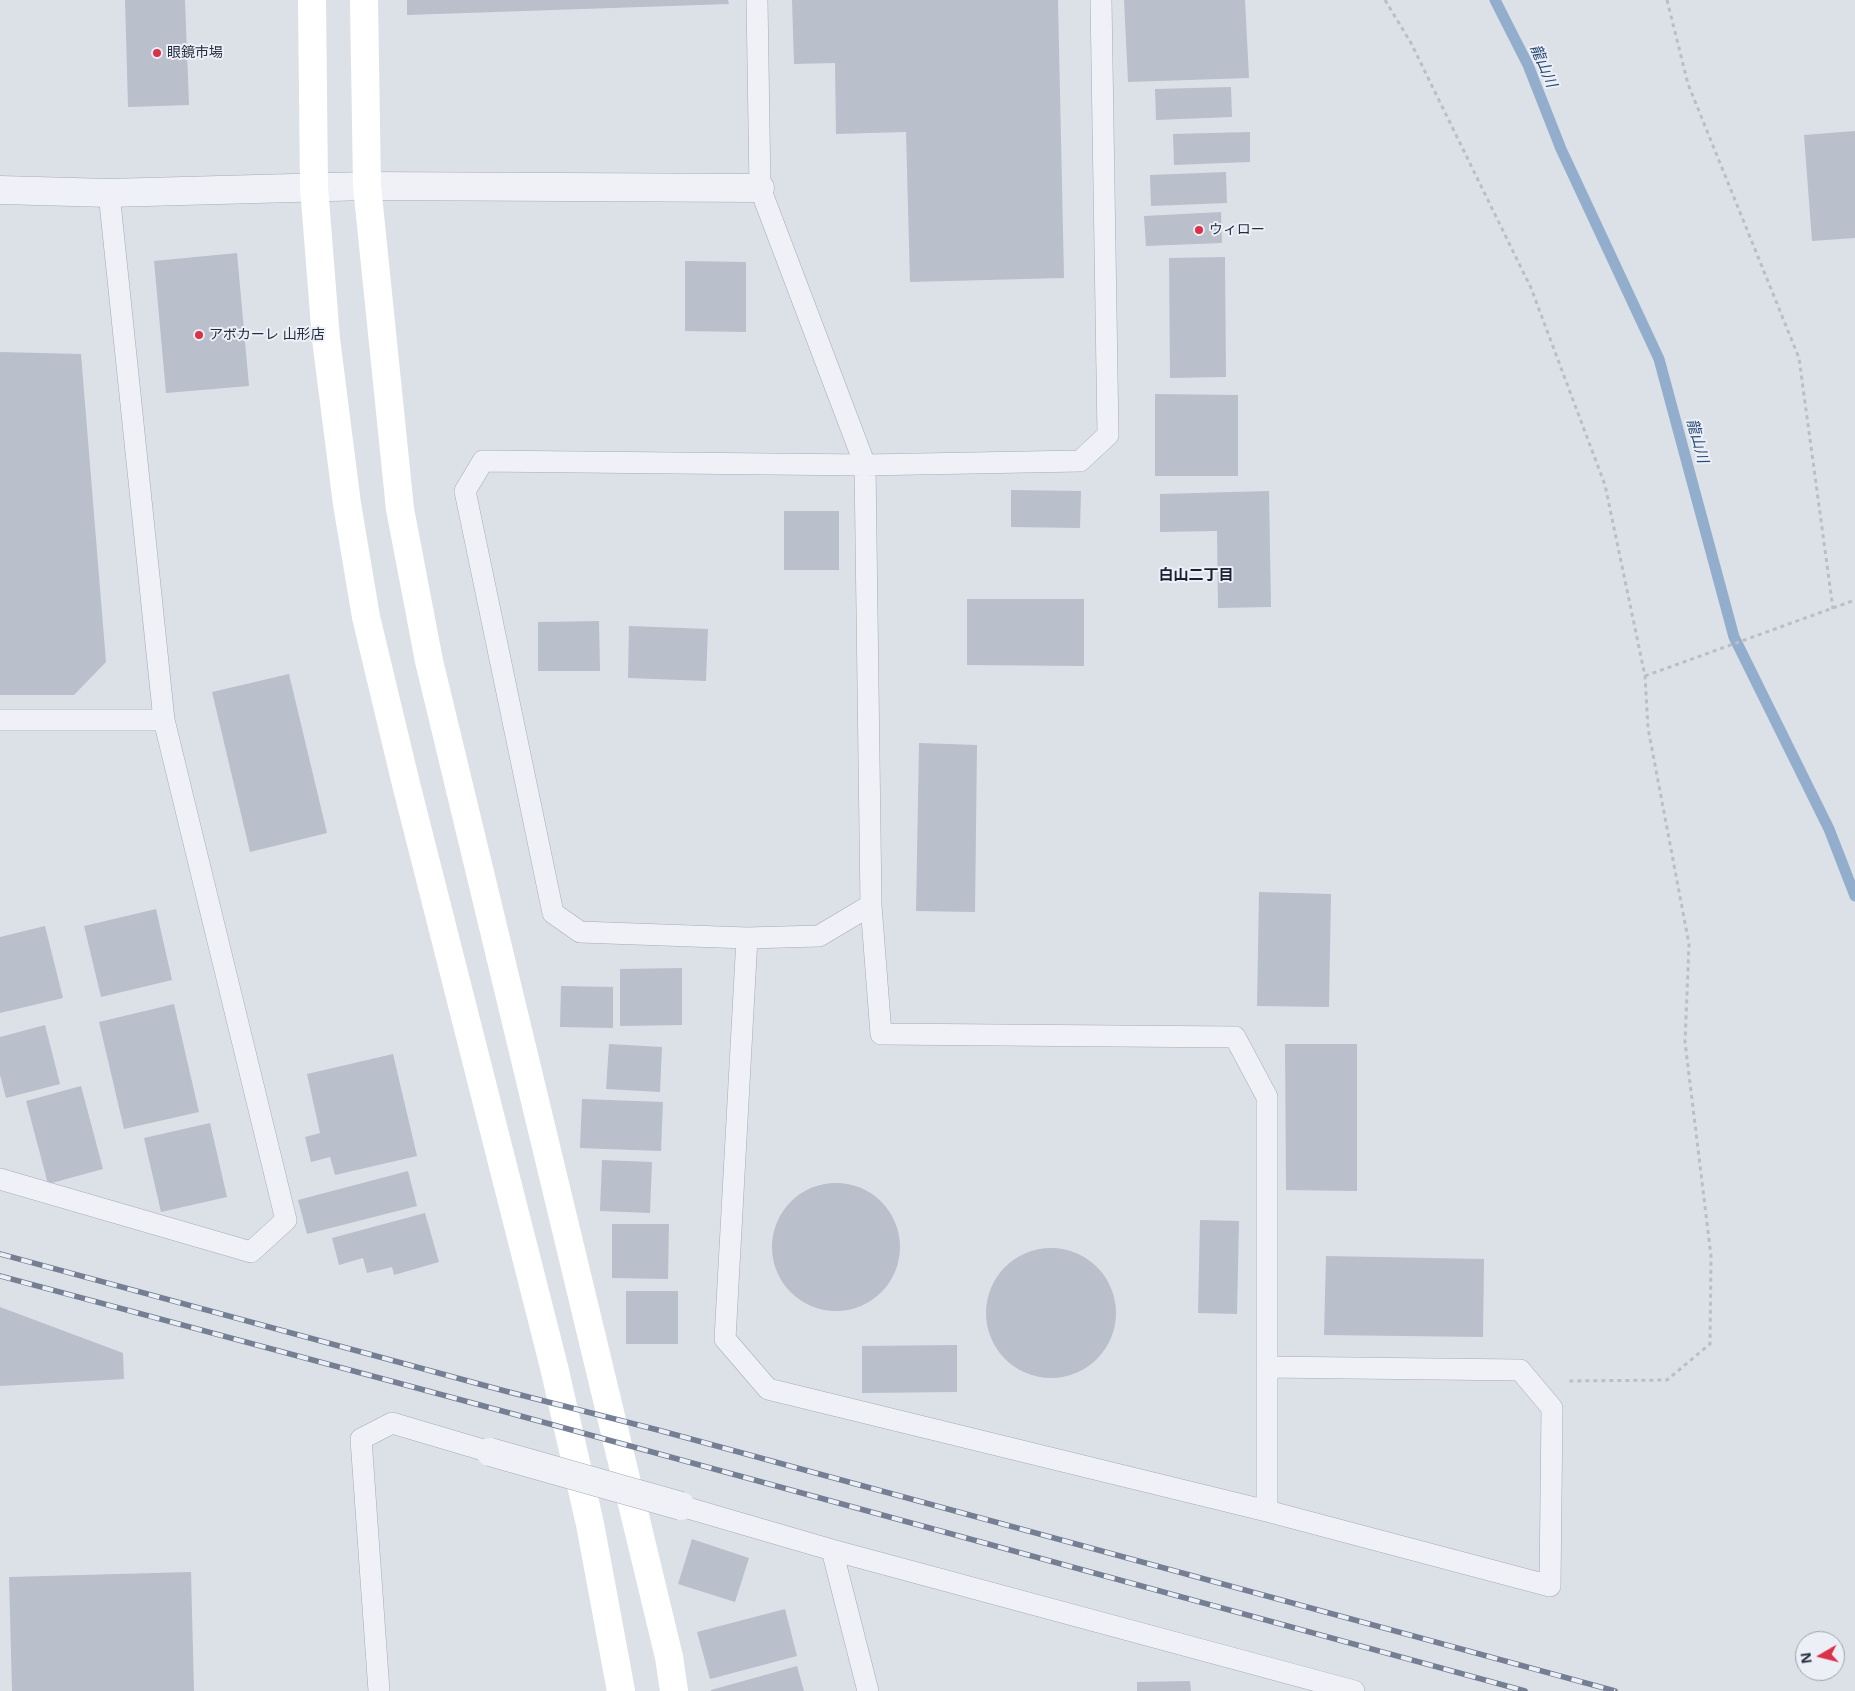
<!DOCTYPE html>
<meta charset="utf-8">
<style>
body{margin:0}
#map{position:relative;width:1855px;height:1691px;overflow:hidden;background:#dce1e8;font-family:"Noto Sans",sans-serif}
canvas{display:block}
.north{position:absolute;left:1795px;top:1631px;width:50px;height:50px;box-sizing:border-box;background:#ecf0f6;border:1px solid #9ca2ad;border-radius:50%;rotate:262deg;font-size:14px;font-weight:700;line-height:20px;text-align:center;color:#242e40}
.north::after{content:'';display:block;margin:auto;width:18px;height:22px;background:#dc3249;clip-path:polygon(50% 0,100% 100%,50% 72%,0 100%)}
</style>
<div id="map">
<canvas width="1855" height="1691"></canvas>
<div class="north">N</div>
</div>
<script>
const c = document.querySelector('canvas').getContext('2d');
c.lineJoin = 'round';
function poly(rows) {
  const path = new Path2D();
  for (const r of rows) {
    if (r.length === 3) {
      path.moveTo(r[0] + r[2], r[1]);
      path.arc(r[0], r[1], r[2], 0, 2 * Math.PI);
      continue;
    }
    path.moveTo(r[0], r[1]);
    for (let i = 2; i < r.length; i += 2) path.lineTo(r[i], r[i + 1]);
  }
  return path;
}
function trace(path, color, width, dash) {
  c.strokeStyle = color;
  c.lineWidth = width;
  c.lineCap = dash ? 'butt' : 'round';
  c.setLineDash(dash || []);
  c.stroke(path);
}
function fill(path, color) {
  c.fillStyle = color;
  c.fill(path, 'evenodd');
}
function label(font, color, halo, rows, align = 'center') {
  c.font = font + ' "Noto Sans","Noto Sans JP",sans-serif';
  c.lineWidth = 4;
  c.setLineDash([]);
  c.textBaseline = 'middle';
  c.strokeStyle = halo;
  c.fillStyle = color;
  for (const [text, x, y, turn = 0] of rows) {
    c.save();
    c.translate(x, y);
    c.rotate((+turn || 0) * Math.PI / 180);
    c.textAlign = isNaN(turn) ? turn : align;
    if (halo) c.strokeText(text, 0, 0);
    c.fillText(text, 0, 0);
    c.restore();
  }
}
trace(poly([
 [1495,0,1528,65,1561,149,1659,359,1734,637,1829,829,1855,896]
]), '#93aecc', 11);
fill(poly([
 [125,0,185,0,189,105,128,107],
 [407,0,728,0,729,4,407,15],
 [792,0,1058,0,1064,278,910,282,906,132,836,134,835,63,794,64],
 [1124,0,1245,0,1249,78,1128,82],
 [1231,87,1232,117,1156,120,1155,89],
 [1855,131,1855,238,1812,241,1804,135],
 [1250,132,1250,162,1174,165,1173,134],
 [1226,172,1227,203,1151,206,1150,175],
 [1221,212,1222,243,1146,246,1144,216],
 [237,253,249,386,166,393,154,261],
 [1225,257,1226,377,1170,378,1169,258],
 [685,261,746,262,746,332,685,331],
 [0,352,81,354,106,662,74,695,0,695],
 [1155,394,1238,395,1238,476,1155,476],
 [1011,490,1081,491,1080,528,1011,527],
 [1269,491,1271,607,1218,608,1217,531,1160,532,1160,494],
 [784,511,839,511,839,570,784,570],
 [967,599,1084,599,1084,666,967,665],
 [599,621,600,671,538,671,538,622],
 [629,626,708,629,706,681,628,678],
 [289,674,327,833,250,852,212,692],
 [919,743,977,745,975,912,916,911],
 [1259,892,1331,894,1329,1007,1257,1006],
 [156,909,172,980,101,997,84,926],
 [45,926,63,998,0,1013,0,937],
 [682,968,682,1025,620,1026,620,969],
 [561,986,613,987,613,1028,560,1027],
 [174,1004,199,1112,124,1129,99,1022],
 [45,1025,60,1084,6,1098,0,1075,0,1037],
 [609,1044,662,1047,660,1092,606,1089],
 [1285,1044,1357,1044,1357,1191,1286,1190],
 [393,1054,417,1156,335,1175,330,1157,311,1162,305,1137,320,1133,307,1074],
 [81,1086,103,1169,48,1184,26,1101],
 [582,1099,663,1102,661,1151,580,1148],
 [210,1123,227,1197,161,1212,144,1138],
 [602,1160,652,1162,650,1213,600,1211],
 [408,1171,417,1206,307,1234,298,1200],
 [836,1247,64],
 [425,1213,439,1262,394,1275,392,1267,367,1273,363,1258,339,1265,332,1238],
 [1200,1220,1239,1221,1237,1314,1198,1313],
 [612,1224,669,1224,668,1279,612,1278],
 [1051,1313,65],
 [1326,1256,1484,1259,1483,1337,1324,1335],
 [626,1291,678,1291,678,1344,626,1344],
 [0,1307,123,1353,124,1379,0,1386],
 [957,1345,957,1392,862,1393,862,1346],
 [692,1539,749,1558,735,1602,678,1584],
 [191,1572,194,1691,12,1691,9,1577],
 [785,1609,797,1656,710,1679,697,1632],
 [797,1666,804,1691,711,1691,711,1690],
 [1190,1681,1191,1691,1137,1691,1137,1682]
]), '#b9bfcb');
const lane = poly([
 [757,0,760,188,865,465,871,905,819,936,747,938,725,1339,768,1389,1267,1511,1550,1586,1552,1408,1520,1370,1267,1367],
 [0,720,164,720],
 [871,905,881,1034,1235,1037,1267,1097,1267,1511],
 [747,938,580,932,553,913,465,491,483,461,865,465,1080,461,1108,435,1101,0],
 [0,1179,251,1252,286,1220,164,720,109,193],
 [681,1506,832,1550,1354,1691],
 [832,1550,868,1691],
 [379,1691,361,1439,392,1423,490,1452]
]);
const street = poly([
 [0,190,109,193,367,186,760,188]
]);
trace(lane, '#a5abb6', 22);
trace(street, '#a5abb6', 29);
trace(poly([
 [1385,0,1411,43,1531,288,1605,485,1645,676,1648,728,1689,944,1685,1042,1711,1256,1710,1344,1667,1380,1568,1381],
 [1667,0,1688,84,1799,358,1833,609],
 [1645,676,1855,600]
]), '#babec7', 3, [4, 4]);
trace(lane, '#eff1f6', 21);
trace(street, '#eff1f6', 28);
trace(poly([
 [312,0,314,187,326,339,347,504,366,617,406,784,554,1367,590,1524,621,1691],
 [364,0,367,186,400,509,429,661,669,1657,674,1691]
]), '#fff', 28);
const rail = poly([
 [0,1254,505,1391,658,1430,1615,1691],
 [0,1276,506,1412,1525,1691]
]);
trace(rail, '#747f93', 5.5);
trace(rail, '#ecf0f6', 4, [11]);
const streetBridge = poly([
 [490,1452,681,1506]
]);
trace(streetBridge, '#a5abb6', 29, []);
trace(streetBridge, '#eff1f6', 28);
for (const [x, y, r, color] of [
 [157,53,5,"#dc3249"],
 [1199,230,5,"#dc3249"],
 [199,335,5,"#dc3249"]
]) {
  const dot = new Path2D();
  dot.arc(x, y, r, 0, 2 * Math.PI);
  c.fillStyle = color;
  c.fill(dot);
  trace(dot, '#ecf0f6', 2);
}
label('14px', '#242e40', '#ecf0f6', [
 ["眼鏡市場",167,53],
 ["ウィロー",1209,230],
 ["アボカーレ 山形店",209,335]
], 'left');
label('italic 15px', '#2a4c78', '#ecf0f6', [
 ["龍山川",1543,66,67],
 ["龍山川",1697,441,75]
]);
label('bold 15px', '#171f30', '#ecf0f6', [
 ["白山二丁目",1196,576]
]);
</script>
